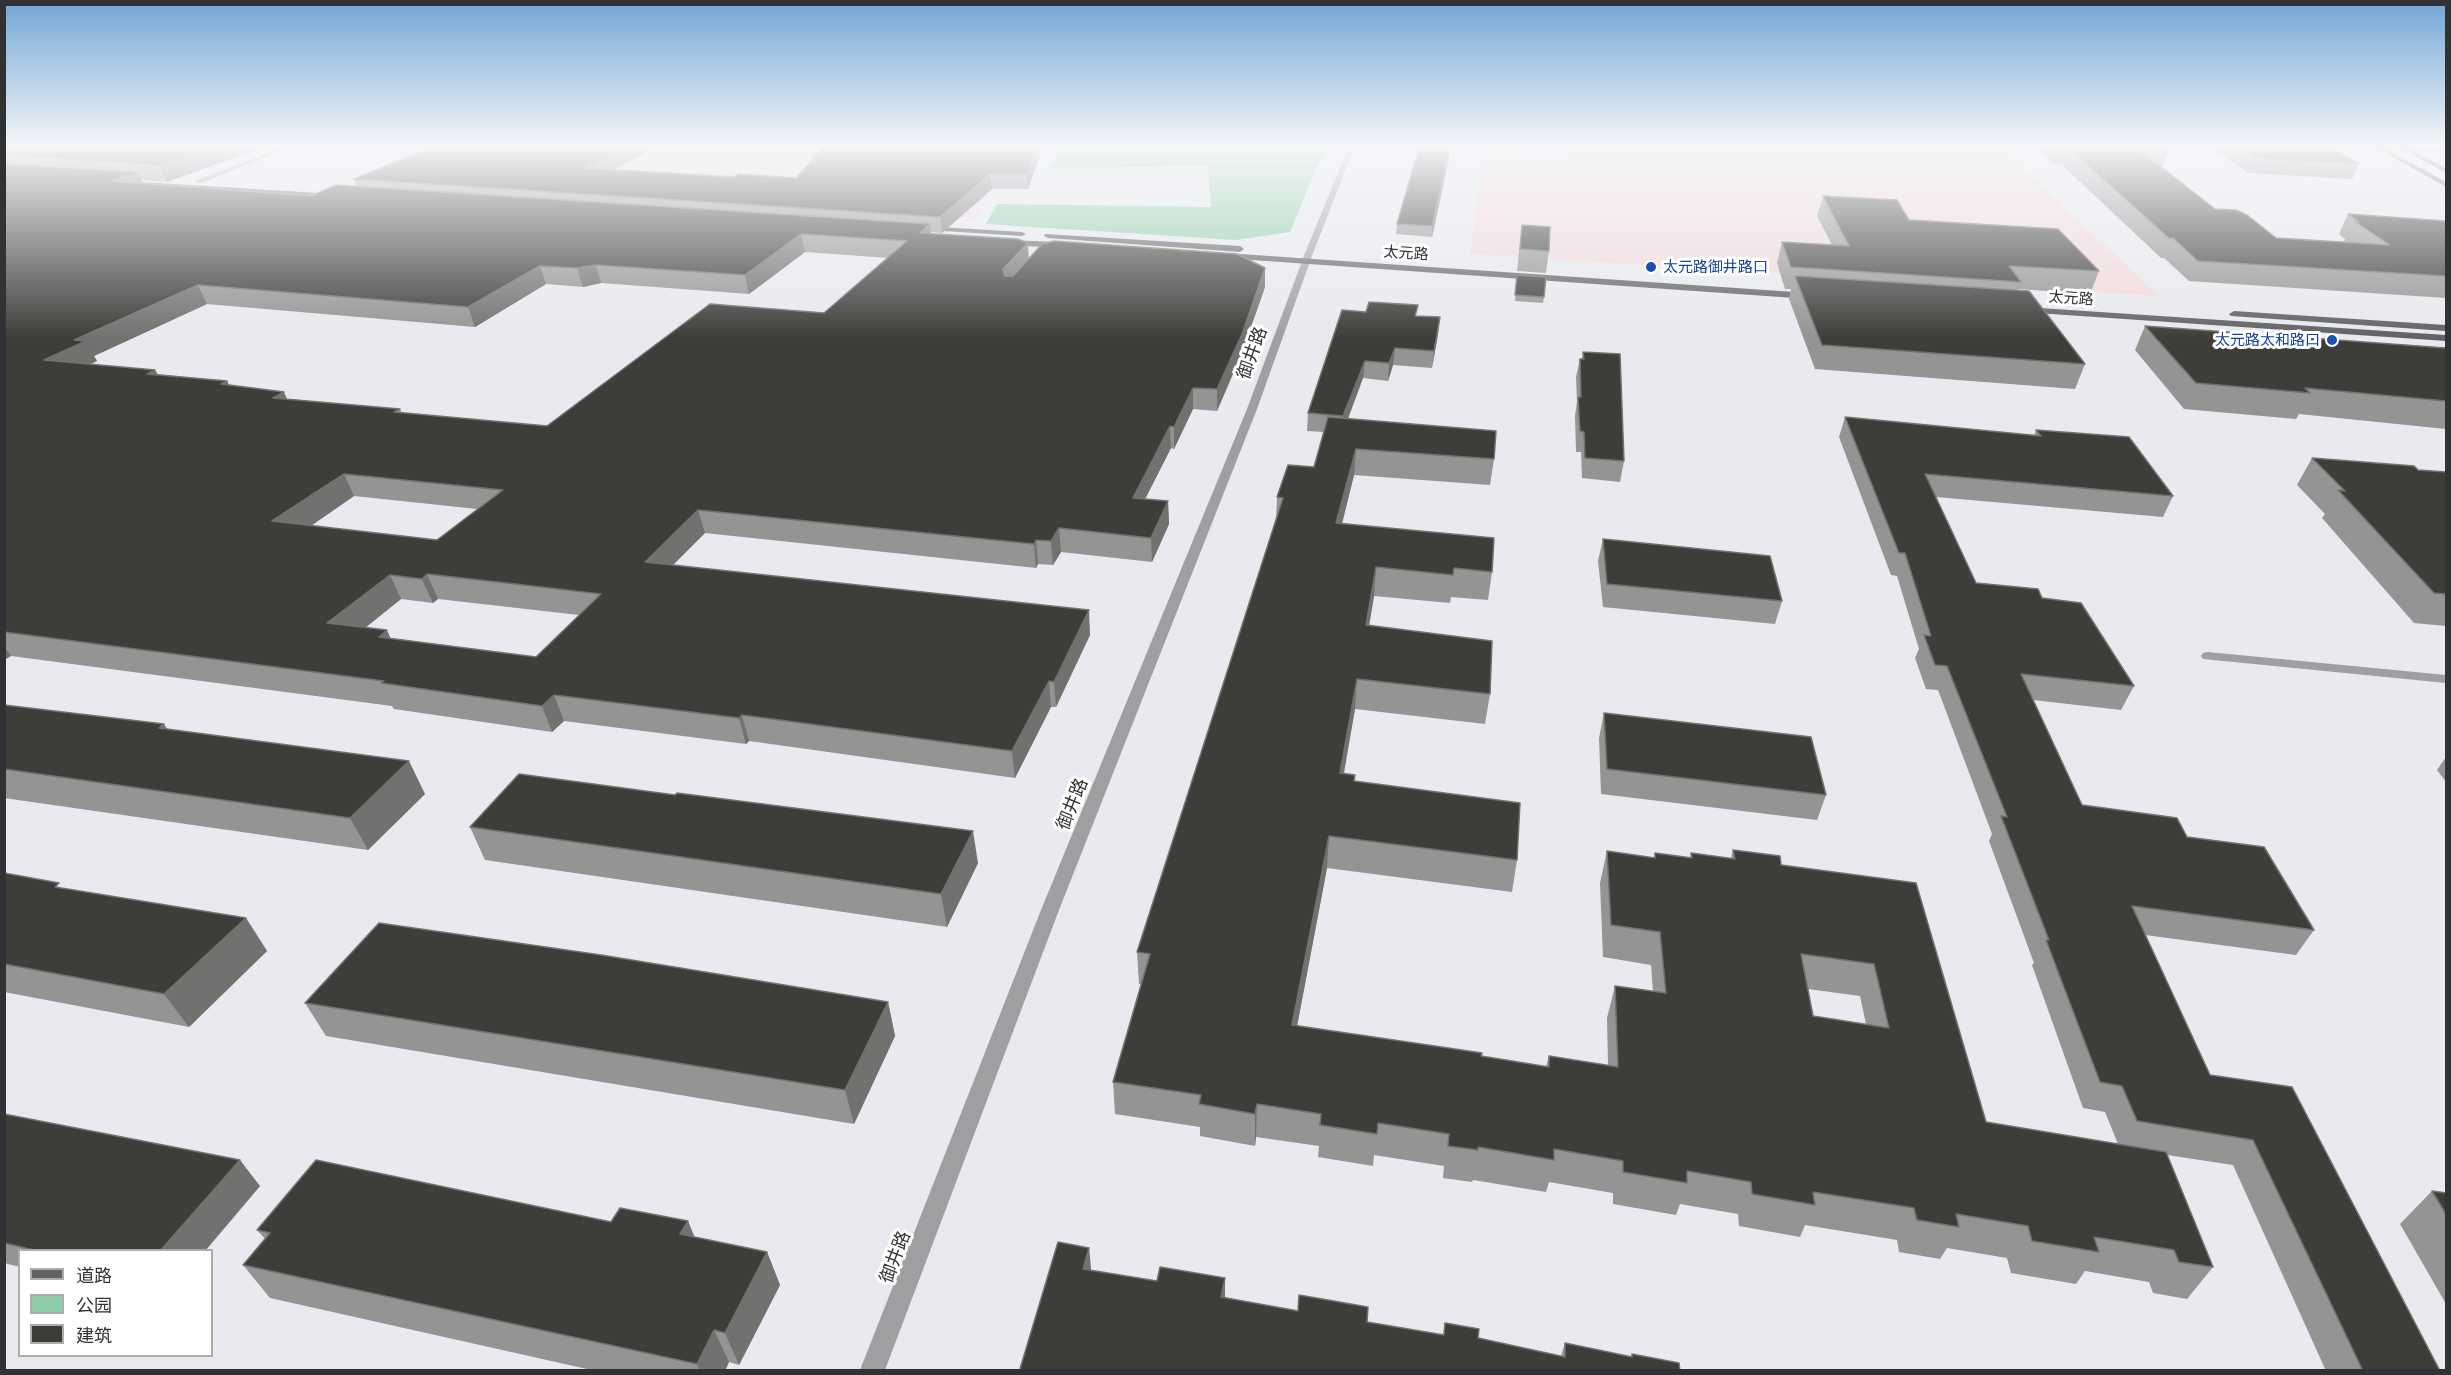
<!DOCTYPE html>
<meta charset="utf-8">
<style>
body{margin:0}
#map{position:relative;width:2451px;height:1375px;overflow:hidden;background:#e9eaef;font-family:Commissioner,"Noto Sans SC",sans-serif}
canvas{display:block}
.frame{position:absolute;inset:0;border:6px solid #313233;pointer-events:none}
.legend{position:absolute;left:18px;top:1249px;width:195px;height:108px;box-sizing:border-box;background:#fff;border:2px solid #adadad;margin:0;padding:8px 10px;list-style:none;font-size:18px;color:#313233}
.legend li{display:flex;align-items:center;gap:12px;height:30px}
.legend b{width:30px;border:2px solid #adadad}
</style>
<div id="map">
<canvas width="2451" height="1375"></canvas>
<div class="frame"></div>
<ul class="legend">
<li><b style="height:8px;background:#616265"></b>道路</li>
<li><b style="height:16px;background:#8fcda8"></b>公园</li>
<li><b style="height:16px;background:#3f3d3a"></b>建筑</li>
</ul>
</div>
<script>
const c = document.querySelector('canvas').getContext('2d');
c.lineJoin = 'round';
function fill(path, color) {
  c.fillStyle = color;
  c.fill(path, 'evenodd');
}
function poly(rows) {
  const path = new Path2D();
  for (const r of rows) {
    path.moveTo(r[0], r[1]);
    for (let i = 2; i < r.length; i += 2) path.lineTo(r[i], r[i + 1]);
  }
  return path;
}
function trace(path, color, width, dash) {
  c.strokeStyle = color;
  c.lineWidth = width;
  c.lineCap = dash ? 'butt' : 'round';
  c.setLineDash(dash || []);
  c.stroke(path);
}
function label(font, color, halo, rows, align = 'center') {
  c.font = font + ' Commissioner,"Noto Sans SC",sans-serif';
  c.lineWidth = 6;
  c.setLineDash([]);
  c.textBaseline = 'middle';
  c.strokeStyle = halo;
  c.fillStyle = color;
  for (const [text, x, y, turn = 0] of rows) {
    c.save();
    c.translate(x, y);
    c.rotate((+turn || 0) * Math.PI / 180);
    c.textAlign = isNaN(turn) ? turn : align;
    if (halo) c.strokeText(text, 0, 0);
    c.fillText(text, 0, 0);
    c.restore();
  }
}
fill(poly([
 [1559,146,2001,146,2159,296,1470,254,1484,154,1563,157]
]), '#f4d9dc');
fill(poly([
 [649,146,1013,146,976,218,593,195]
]), '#f2d9e2');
fill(poly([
 [1061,146,1326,146,1290,232,1236,240,986,224,997,204,1211,207,1208,166,1051,168]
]), '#8fcda8');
fill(poly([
 [285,146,294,146,201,183,194,181,285,146],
 [1349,146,1355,146,1313,253,1257,409,1059,910,885,1370,860,1370,1041,910,1247,409,1305,253,1349,146],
 [2407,148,2446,149,2446,153,2405,151,2407,148],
 [2208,652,2446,675,2446,683,2203,659,2201,656,2203,653,2208,652]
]), '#9f9fa1');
fill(poly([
 [2373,146,2381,146,2446,182,2446,187,2373,146],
 [2397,146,2405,146,2446,168,2446,173,2397,146],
 [127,181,334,194,338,196,334,198,130,185,127,181],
 [923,226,1022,232,1026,234,1022,236,926,230,923,230,923,226],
 [1045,234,1240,246,1244,249,1240,252,1048,238,1044,236,1045,234],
 [1004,240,1061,242,1065,245,1061,248,1007,245,1004,244,1004,240],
 [1226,253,1809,293,1814,296,1809,299,1223,258,1223,254,1226,253],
 [2025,307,2446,335,2446,341,2022,312,2020,310,2025,307],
 [2234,311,2446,325,2446,331,2231,316,2229,314,2234,311]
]), '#616265');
fill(poly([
 [4,146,267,146,167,182,142,180,144,184,311,196,357,187,354,179,650,148,645,151,645,153,614,169,734,177,796,178,824,146,1043,146,1028,189,992,189,942,233,931,232,931,234,1029,258,1265,287,1241,355,1217,411,1193,409,1174,449,1171,448,1145,499,1168,501,1169,524,1152,562,1061,552,1053,565,1038,564,1036,568,705,533,673,565,1090,635,1056,707,1051,707,1015,778,749,741,746,744,564,721,552,732,394,709,392,706,11,656,4,660],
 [805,252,888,258,824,313,547,426,402,413,400,409,287,399,229,385,227,381,158,374,155,370,91,364,97,361,94,356,207,304,475,327,546,284,583,287,601,283,749,294],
 [354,496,477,509,437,540,311,526],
 [401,599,433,603,438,599,579,615,536,657,390,638,365,628],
 [334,146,410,146,402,149],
 [2035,146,2159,146,2168,152,2162,167,2215,209,2276,238,2346,243,2344,241,2345,239,2339,234,2348,214,2446,221,2446,298,2189,281,2164,258,2161,258,2061,164,2052,164],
 [2208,146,2329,146,2359,164,2352,179,2248,173],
 [1450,149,1449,159,1432,237,1396,234,1397,224],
 [1823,196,2099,271,2090,294,2018,289,2018,291,2085,364,2075,389,1815,369,1789,299,1791,289,1785,289,1777,263,1782,242,1832,245,1817,216],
 [1522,225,1549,251,1546,273,1517,271],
 [1517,275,1544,297,1543,303,1515,301],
 [1342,310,1417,316,1438,334,1432,368,1393,365,1388,381,1363,378,1348,419,1494,459,1490,485,1354,475,1342,524,1492,572,1488,600,1451,597,1450,603,1374,596,1369,626,1490,694,1485,724,1355,709,1344,774,1354,781,1517,860,1512,892,1327,868,1297,1026,1546,1067,1549,1056,1608,1065,1607,1018,1615,986,1653,992,1651,965,1603,957,1600,883,1607,851,1654,858,1655,853,1690,858,1691,853,1731,858,1733,850,1781,865,1916,883,1986,1122,2118,1144,2105,1112,2083,1108,2032,965,2034,963,1989,841,1992,834,1938,690,1926,689,1915,658,1919,649,1897,576,1891,575,1839,437,1845,417,2034,436,2036,430,2173,496,2163,517,1936,497,1976,583,2042,598,2134,686,2121,710,2033,700,2082,805,2187,837,2314,930,2296,955,2145,935,2210,1075,2440,1371,2326,1371,2233,1165,2167,1155,2213,1267,2187,1299,2153,1293,2149,1282,2085,1271,2076,1284,2011,1273,2007,1258,1947,1248,1940,1259,1899,1252,1897,1240,1805,1225,1800,1237,1739,1226,1738,1214,1680,1204,1676,1215,1613,1204,1613,1193,1549,1182,1546,1192,1473,1180,1472,1182,1443,1178,1444,1166,1374,1155,1373,1166,1318,1157,1319,1146,1256,1137,1255,1146,1200,1136,1200,1127,1115,1114,1113,1082,1141,984,1139,984,1137,952,1276,521,1277,497,1314,467,1324,432,1307,431,1308,413],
 [1808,989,1860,996,1866,1024,1813,1016],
 [2145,326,2446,348,2446,429,2299,414,2296,419,2184,409,2135,350],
 [1583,352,1624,461,1620,482,1582,478,1581,452,1576,452,1575,416,1577,402,1576,377,1580,359,1582,359],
 [2312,458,2418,470,2446,472,2446,626,2414,623,2322,518,2325,514,2297,485],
 [1603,539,1782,601,1775,624,1603,607,1598,561],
 [4,705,425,794,368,850,4,798],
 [1604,713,1826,795,1817,820,1601,794,1599,738],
 [2446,757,2446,782,2437,770],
 [675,795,978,863,947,927,485,860,470,827],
 [4,873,62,888,246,918,267,951,189,1027,4,992],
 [888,1002,895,1036,854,1124,326,1036,305,1003],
 [4,1114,260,1186,205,1251,20,1251,20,1267,4,1263],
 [2432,1191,2446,1193,2446,1304,2400,1224],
 [611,1222,694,1237,767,1252,780,1285,739,1365,729,1362,725,1371,596,1371,270,1298,243,1265,265,1239,257,1230],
 [1089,1248,1091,1270,1157,1281,1225,1278,1225,1298,1443,1335,1445,1323,1478,1338,1561,1356,1565,1343,1631,1357,1632,1354,1680,1371,1020,1371,1020,1369]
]), '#949494');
fill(poly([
 [216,146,267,146,167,182,159,165],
 [401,146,410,146,402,149],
 [628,146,650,146,650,148,645,151,645,153,589,183,585,168],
 [1037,146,1043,146,1028,189,1027,174],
 [1450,149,1449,159,1432,237,1432,226],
 [138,172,146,189,112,181],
 [990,174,992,189,942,233,940,217],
 [930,224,932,242,920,233],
 [801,234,805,252,749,294,745,275],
 [1028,243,1029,261,1005,287,1003,269],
 [596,265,601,283,583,287,577,268],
 [540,266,546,284,475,327,468,307],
 [1265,268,1265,287,1241,355,1217,411,1217,389],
 [198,285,207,304,94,356,97,361,55,381,44,360,74,340],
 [1440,317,1438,334,1432,368,1434,351],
 [1395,348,1393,365,1388,381,1389,363],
 [1365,361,1363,378,1342,434,1343,416],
 [155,370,166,391,147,374],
 [227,381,237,402,221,384],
 [1193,388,1193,409,1174,449,1174,427],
 [284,392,293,413,273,398],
 [1170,426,1171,448,1134,521,1133,498],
 [1356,449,1354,475,1335,551,1336,523],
 [344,474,354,496,283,545,272,521],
 [1168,501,1169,524,1152,562,1151,538],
 [698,510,705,533,652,586,645,562],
 [1059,528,1061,552,1053,565,1051,541],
 [1036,540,1038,564,1036,568,1034,544],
 [1376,567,1374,596,1364,655,1366,625],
 [427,574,438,599,433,603,422,579],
 [390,575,401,599,340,648,327,623],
 [1089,610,1090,635,1056,707,1054,682],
 [387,630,398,656,379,637],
 [4,646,11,656,4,660],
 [1357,679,1355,709,1338,804,1340,773],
 [1049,681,1051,707,1015,778,1012,751],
 [554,695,564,721,552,732,542,706],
 [742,715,749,741,746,744,739,718],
 [164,724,184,756,159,728],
 [409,761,425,794,368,850,350,818],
 [973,831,978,863,947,927,941,894],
 [1329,836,1327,868,1291,1058,1292,1025],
 [246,918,267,951,189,1027,164,994],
 [888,1002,895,1036,854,1124,845,1090],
 [1257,1104,1256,1137,1255,1146,1255,1114],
 [240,1160,260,1186,205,1251,160,1251],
 [688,1221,702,1255,680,1234],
 [1089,1248,1092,1280,1083,1269],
 [767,1252,780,1285,739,1365,725,1333],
 [1225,1278,1225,1310,1221,1297],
 [714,1330,729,1362,725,1371,700,1371,697,1364]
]), '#727170');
const building = poly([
 [4,146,216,146,159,165,4,155,4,146],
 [434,146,628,146,585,168,734,177,738,174,796,178,824,146,1037,146,1027,174,990,174,940,217,354,179,434,146],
 [2058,146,2159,146,2168,152,2141,151,2215,209,2236,210,2247,215,2276,238,2390,245,2354,221,2359,222,2348,214,2446,221,2446,276,2198,261,2173,238,2169,238,2067,147,2058,146],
 [2236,146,2329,146,2359,164,2254,158,2236,146],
 [1419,148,1450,149,1432,226,1397,224,1419,148],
 [4,164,138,172,112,181,311,196,336,185,930,224,920,233,1018,239,1028,243,1003,269,1005,276,1013,276,1042,244,1054,241,1237,254,1265,268,1242,334,1217,389,1193,388,1174,427,1170,426,1133,498,1168,501,1151,538,1059,528,1051,541,1036,540,1034,544,698,510,645,562,1089,610,1054,682,1049,681,1012,751,742,715,739,718,554,695,542,706,381,683,384,681,4,632,4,164],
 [801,234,907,241,824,313,710,304,547,426,394,412,400,409,273,398,284,392,221,384,227,381,147,374,155,370,44,360,86,341,74,340,198,285,468,307,540,266,577,268,596,265,745,275,801,234],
 [344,474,503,490,437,540,272,521,344,474],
 [427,574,524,585,601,594,536,657,379,637,387,630,327,623,390,575,422,579,427,574],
 [1823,196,1897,200,1909,220,2058,229,2099,271,2009,266,2021,282,1791,267,1782,242,1849,246,1823,196],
 [1522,225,1550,227,1549,251,1520,249,1522,225],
 [1517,275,1546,277,1544,297,1515,295,1517,275],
 [1795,276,2029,291,2085,364,1822,345,1795,276],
 [1369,302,1418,305,1415,316,1440,317,1434,351,1395,348,1389,363,1365,361,1343,416,1308,413,1342,310,1366,312,1369,302],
 [2145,326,2446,348,2446,401,2305,388,2310,393,2196,383,2145,326],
 [1583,352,1620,354,1624,461,1585,458,1584,432,1580,431,1578,397,1581,397,1580,359,1584,359,1583,352],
 [1328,417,1496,431,1494,459,1356,449,1336,523,1494,538,1492,572,1454,568,1453,575,1376,567,1366,625,1492,641,1490,694,1357,679,1340,773,1355,775,1354,781,1520,803,1517,860,1329,836,1292,1025,1482,1053,1481,1056,1549,1067,1549,1056,1618,1067,1615,986,1666,993,1660,932,1611,925,1607,851,1655,858,1655,853,1692,858,1691,853,1735,859,1733,850,1780,856,1781,865,1916,883,1986,1122,2166,1152,2213,1267,2179,1262,2174,1250,2094,1237,2099,1252,2032,1241,2028,1226,1956,1214,1959,1227,1917,1220,1914,1208,1813,1192,1815,1205,1752,1194,1751,1182,1687,1171,1687,1183,1623,1172,1623,1161,1554,1149,1554,1160,1478,1147,1478,1150,1448,1146,1449,1134,1378,1123,1377,1134,1320,1125,1321,1114,1257,1104,1255,1114,1199,1104,1201,1095,1113,1082,1150,954,1137,952,1283,498,1277,497,1288,465,1314,467,1328,417],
 [1801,954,1874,964,1889,1028,1813,1016,1801,954],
 [1845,417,2041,436,2036,430,2129,437,2173,496,1925,474,1976,583,2038,589,2042,598,2081,603,2134,686,2021,674,2082,805,2177,818,2187,837,2264,847,2314,930,2132,906,2210,1075,2292,1087,2440,1371,2363,1371,2253,1140,2137,1121,2122,1086,2100,1082,2046,940,2049,940,2001,816,2007,817,1947,666,1935,665,1924,635,1931,636,1905,553,1899,553,1845,417],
 [2312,458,2414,466,2418,470,2446,472,2446,594,2434,593,2338,490,2345,491,2312,458],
 [1603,539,1770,556,1782,601,1607,584,1603,539],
 [4,705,164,724,159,728,409,761,350,818,4,769,4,705],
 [1604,713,1811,737,1826,795,1607,769,1604,713],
 [519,774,675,795,677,793,973,831,941,894,470,827,519,774],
 [4,873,59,883,55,887,246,918,164,994,4,964,4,873],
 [379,923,601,955,888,1002,845,1090,305,1003,379,923],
 [4,1114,240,1160,160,1251,38,1251,4,1243,4,1114],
 [316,1160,611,1222,620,1208,688,1221,680,1234,767,1252,725,1333,714,1330,697,1364,243,1265,270,1233,257,1230,316,1160],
 [2432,1191,2446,1193,2446,1214,2432,1191],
 [1058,1242,1089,1248,1083,1269,1157,1281,1160,1267,1225,1278,1221,1297,1298,1311,1299,1295,1368,1307,1367,1322,1444,1335,1445,1323,1479,1329,1478,1338,1565,1357,1565,1343,1632,1357,1632,1354,1679,1363,1680,1371,1028,1371,1020,1369,1058,1242]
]);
fill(building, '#3f3d3a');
trace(building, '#727170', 1.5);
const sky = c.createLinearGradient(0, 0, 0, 338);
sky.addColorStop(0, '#71a6d6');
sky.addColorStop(0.43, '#f5f6f8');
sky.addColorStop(1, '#f5f6f800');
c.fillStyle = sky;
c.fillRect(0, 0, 2451, 338);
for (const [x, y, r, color] of [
 [1651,267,6,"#1a4fb4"],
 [2332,340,6,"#1a4fb4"]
]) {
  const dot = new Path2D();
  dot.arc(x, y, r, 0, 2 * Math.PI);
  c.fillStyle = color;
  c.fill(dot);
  trace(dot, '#fff', 2);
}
label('15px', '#313233', '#fff', [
 ["太元路",1406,253,4],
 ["太元路",2071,298,4]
]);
label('15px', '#164399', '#fff', [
 ["太元路御井路口",1663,267],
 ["太元路太和路口",2320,340,"right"]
], 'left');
label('18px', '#313233', '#fff', [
 ["御井路",1252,353,-70],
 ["御井路",1072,804,-68],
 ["御井路",895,1257,-69]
]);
</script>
